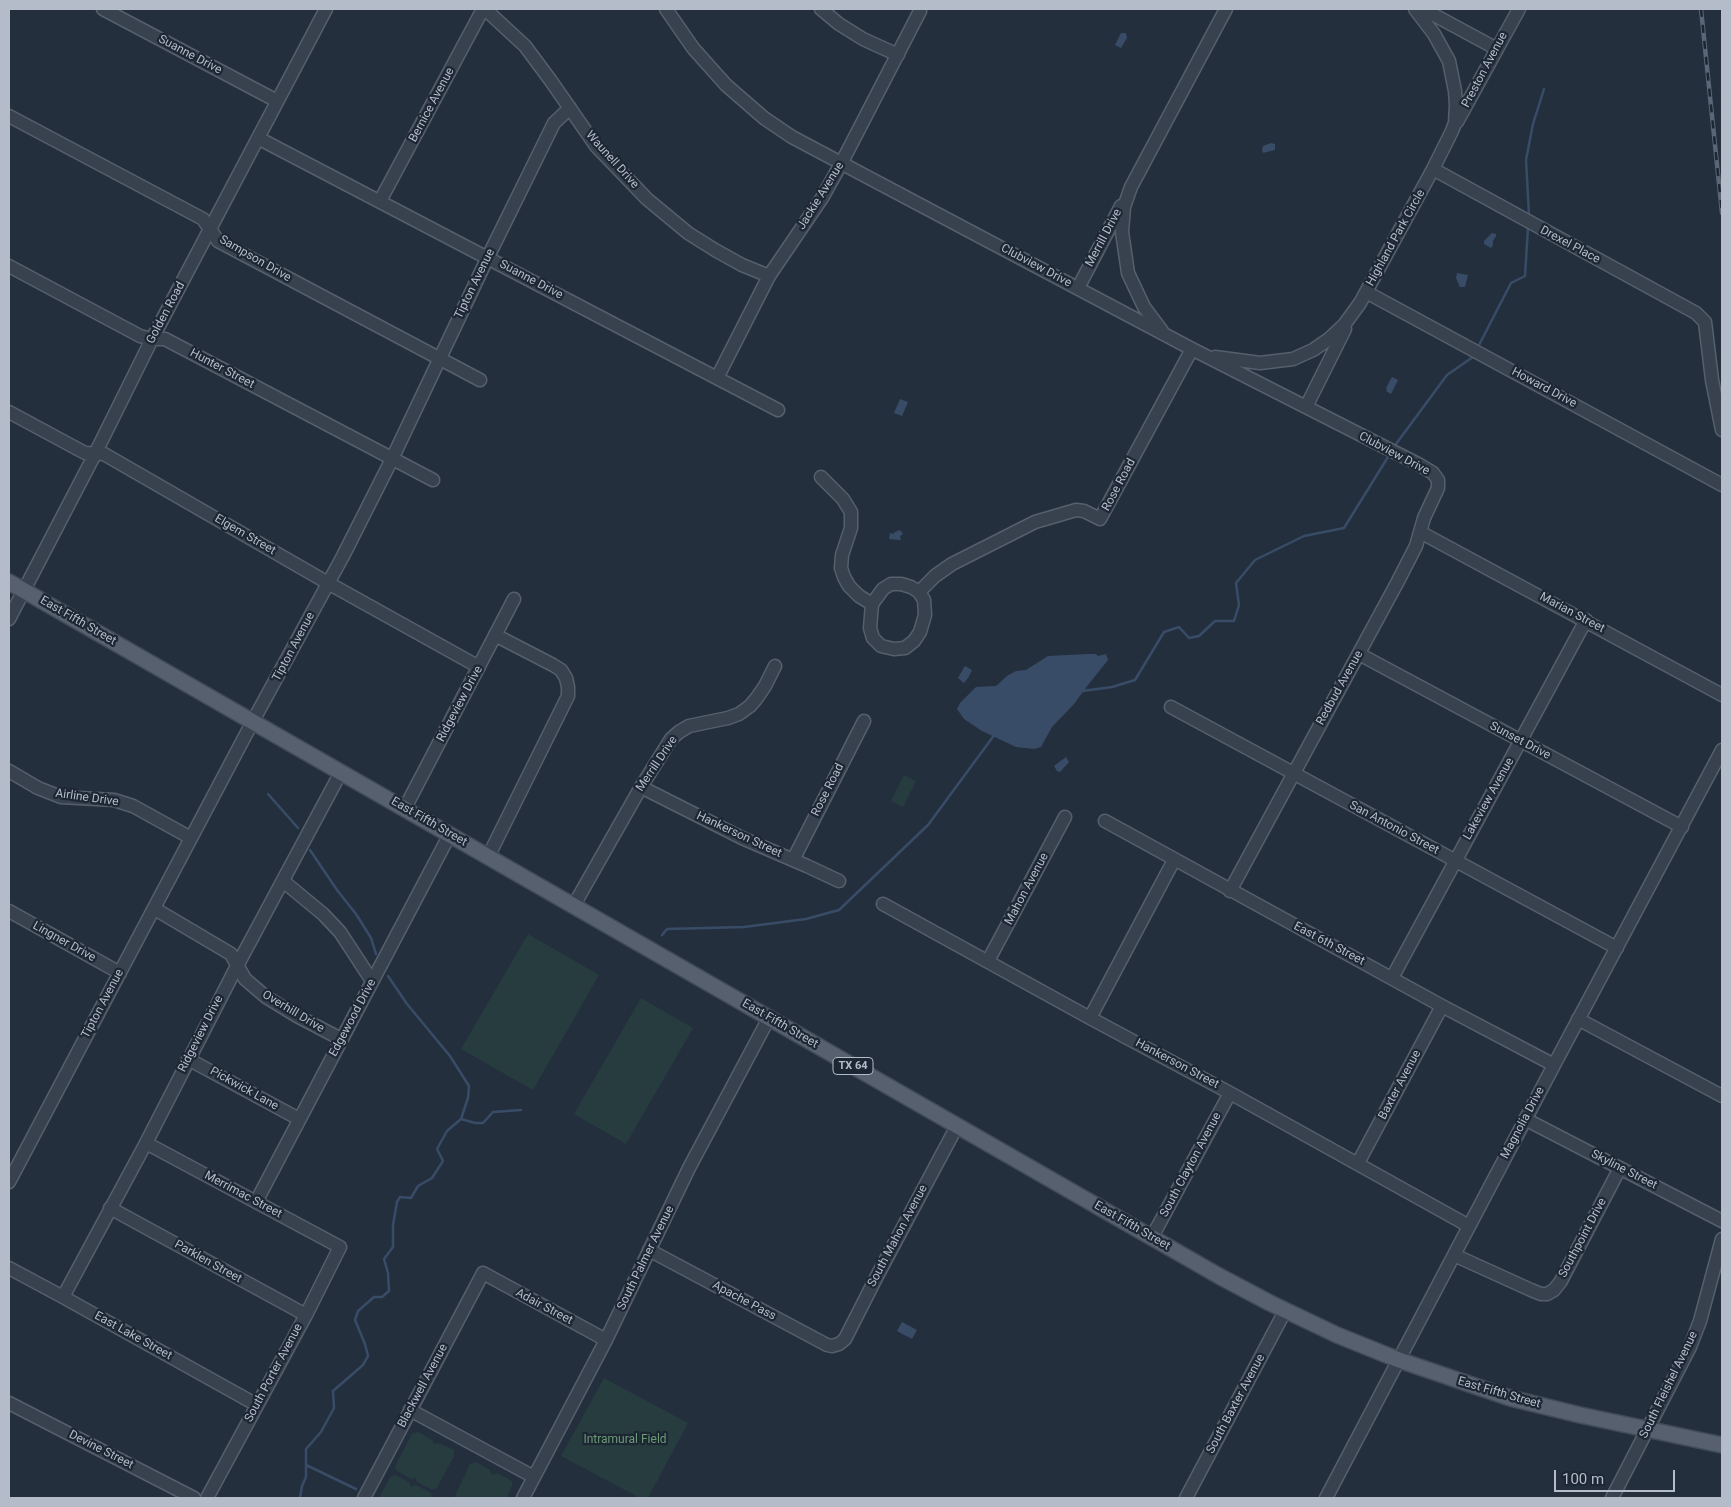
<!DOCTYPE html>
<style>
body{margin:0}
#map{position:relative;width:1731px;height:1507px;overflow:hidden;background:#242f3e;font-family:Roboto,sans-serif}
canvas{display:block}
.frame{position:absolute;inset:0;border:10px solid #b4bcc9;pointer-events:none}
.scale{position:absolute;left:1554px;top:1470px;width:121px;height:22px;box-sizing:border-box;border:2px solid #b4bcc9;border-top:0;padding-left:6px;font-size:15px;line-height:18px;white-space:nowrap;color:#b4bcc9;-webkit-text-stroke:4px #1d2633;paint-order:stroke}
</style>
<div id="map">
<canvas width="1731" height="1507"></canvas>
<div class="frame"></div>
<div class="scale">100 m</div>
</div>
<script>
const c = document.querySelector('canvas').getContext('2d');
c.lineJoin = 'round';
function fill(path, color) {
  c.fillStyle = color;
  c.fill(path, 'evenodd');
}
function poly(rows) {
  const path = new Path2D();
  for (const r of rows) {
    path.moveTo(r[0], r[1]);
    for (let i = 2; i < r.length; i += 2) path.lineTo(r[i], r[i + 1]);
  }
  return path;
}
function trace(path, color, width, dash) {
  c.strokeStyle = color;
  c.lineWidth = width;
  c.lineCap = dash ? 'butt' : 'round';
  c.setLineDash(dash || []);
  c.stroke(path);
}
function label(font, color, halo, rows, align = 'center') {
  c.font = font + ' Roboto,sans-serif';
  c.lineWidth = 4.5;
  c.setLineDash([]);
  c.textBaseline = 'middle';
  c.strokeStyle = halo;
  c.fillStyle = color;
  for (const [text, x, y, turn = 0] of rows) {
    c.save();
    c.translate(x, y);
    c.rotate((+turn || 0) * Math.PI / 180);
    c.textAlign = isNaN(turn) ? turn : align;
    if (halo) c.strokeText(text, 0, 0);
    c.fillText(text, 0, 0);
    c.restore();
  }
}
fill(poly([
 [904,775,916,781,903,807,891,801],
 [528,934,599,975,533,1090,461,1049],
 [641,998,693,1028,626,1144,574,1114],
 [604,1378,688,1423,648,1498,640,1498,561,1456],
 [418,1432,432,1440,434,1444,439,1443,454,1450,454,1456,437,1488,432,1490,417,1482,416,1477,411,1479,396,1470,395,1466,412,1434],
 [476,1462,490,1470,492,1475,497,1473,512,1481,512,1486,506,1498,454,1498,470,1464],
 [395,1475,409,1482,411,1487,416,1485,431,1493,432,1498,379,1498,390,1477]
]), '#263c3f');
fill(poly([
 [1121,33,1126,33,1127,38,1121,48,1115,45],
 [1271,143,1275,144,1275,150,1263,153,1262,150,1263,146],
 [1492,233,1496,234,1496,236,1493,241,1493,245,1491,248,1484,244,1484,241],
 [1457,273,1468,275,1465,287,1460,287,1459,285,1456,278],
 [1392,377,1398,380,1391,394,1386,391,1387,389,1386,388],
 [900,399,908,402,902,416,894,413],
 [900,530,903,534,900,536,901,540,889,539,890,533,893,534,895,532],
 [1088,654,1096,654,1098,656,1106,654,1108,660,1088,685,1074,704,1052,727,1041,747,1034,749,1016,747,982,731,964,719,957,709,960,703,976,687,996,686,1007,676,1016,671,1026,670,1048,656],
 [965,666,972,670,968,678,964,683,958,678],
 [1066,757,1069,762,1060,772,1057,771,1054,766],
 [902,1322,917,1330,912,1339,897,1331]
]), '#394c67');
trace(poly([
 [1529,215,1526,160,1533,124,1544,89],
 [1478,347,1511,283,1525,276,1528,227],
 [1396,444,1447,375,1473,357],
 [1082,691,1112,687,1135,680,1164,632,1179,627,1189,638,1199,636,1215,621,1234,621,1239,605,1236,583,1255,560,1304,536,1344,528,1388,457],
 [268,794,298,828],
 [310,850,337,890,356,914,371,938,376,954],
 [662,935,667,929,744,927,806,919,839,910,928,825,995,734],
 [461,1119,475,1123,483,1123,493,1112,521,1110],
 [306,1465,356,1489],
 [300,1498,302,1486,306,1477,306,1449,321,1432,334,1408,333,1391,363,1365,368,1356,365,1344,355,1320,358,1311,374,1297,382,1297,389,1291,388,1273,384,1259,393,1247,393,1225,397,1202,400,1197,411,1198,418,1186,432,1178,443,1161,437,1149,447,1131,461,1119,468,1098,469,1086,450,1056,407,1004,388,976]
]), '#394c67', 2.5);
const minor = poly([
 [103,9,277,101],
 [485,9,525,46,551,81,596,146,647,199,688,233,715,250,742,265,769,276],
 [666,9,693,48,726,85,764,118,792,137,1192,349,1418,464,1433,473,1438,480,1438,488,1424,518,1416,546,1397,583,1230,891],
 [821,9,839,24,863,39,898,55],
 [1423,9,1497,49],
 [9,116,203,219,218,241,480,380],
 [1457,122,1519,9],
 [258,138,778,410],
 [1433,169,1696,313,1705,322,1712,380,1722,430],
 [380,201,483,9],
 [9,266,140,336,152,339,165,339,433,480],
 [1078,288,1121,206],
 [1366,292,1722,485],
 [1162,331,1144,307,1128,273,1122,232,1124,207,1131,187,1226,9],
 [1215,357,1260,363,1293,359,1313,350,1329,339,1344,325,1360,303,1433,169,1452,131,1455,123,1456,105,1455,91,1449,61,1434,34,1415,9],
 [717,378,769,276,822,198,842,162,920,11],
 [1306,407,1345,329],
 [9,412,85,453,104,454,328,583,479,667],
 [821,477,843,499,851,512,851,528,842,555,841,568,844,577,849,586,859,596,872,604,870,628,873,638,881,646,894,649,905,648,914,641,920,632,925,615,924,600,919,592,911,587,901,584,891,584,883,589,872,604],
 [1420,532,1722,695],
 [919,592,935,576,952,564,1035,522,1076,510,1084,511,1100,519,1192,349],
 [9,619,95,454,152,339,326,9],
 [1359,654,1682,827],
 [1171,707,1617,948],
 [9,771,38,788,61,797,114,800,133,806,191,838],
 [641,787,742,838,807,866,839,881],
 [405,808,514,599],
 [1105,821,1442,1006,1554,1065],
 [488,857,568,696,568,687,566,678,561,670,553,665,495,635],
 [793,860,864,721],
 [283,881,323,914,340,932,372,981],
 [883,904,1090,1018,1230,1093,1469,1226],
 [574,905,641,787,671,739,679,732,689,726,728,718,739,714,750,706,756,699,765,686,775,666],
 [155,909,231,954,245,979,266,997,297,1016,341,1039],
 [9,911,120,973],
 [988,961,1065,817],
 [1392,978,1586,620],
 [1090,1018,1174,860],
 [1578,1019,1722,1096],
 [188,1059,299,1119],
 [1525,1119,1722,1221],
 [146,1143,340,1247,306,1315,207,1498],
 [1358,1163,1442,1006],
 [9,1182,253,721,343,556,392,459,488,257,554,123,570,108],
 [256,1202,450,834],
 [110,1208,306,1315],
 [1152,1237,1230,1093],
 [649,1250,827,1345,832,1346,839,1344,845,1339,876,1278,957,1126],
 [1454,1255,1531,1290,1541,1294,1547,1294,1554,1290,1561,1281,1620,1168],
 [9,1268,63,1297,257,1405],
 [63,1297,146,1143,237,966,341,772],
 [9,1403,194,1498],
 [410,1410,534,1477],
 [364,1498,483,1273,606,1340],
 [523,1498,606,1340,689,1168,769,1018],
 [1186,1498,1285,1311],
 [1326,1498,1554,1065,1722,750],
 [1612,1498,1690,1347,1700,1321,1722,1239]
]);
const major = poly([
 [9,582,1219,1276,1270,1303,1337,1335,1399,1360,1510,1398,1580,1415,1722,1445]
]);
trace(minor, '#565f6c', 15);
trace(major, '#414a57', 18);
trace(minor, '#38414e', 12);
trace(major, '#56606e', 15);
const rail = poly([
 [1701,9,1722,213]
]);
trace(rail, '#5a6575', 4.5);
trace(rail, '#1d2633', 2.5, [8]);
for (const [x, y, w] of [
 [853,1066,40]
]) {
  const box = new Path2D();
  box.roundRect(x - w / 2, y - 8.5, w, 17, 4);
  c.fillStyle = '#1d2633';
  c.fill(box);
  trace(box, '#b4bcc9', 1);
}
label('bold 11px', '#b4bcc9', null, [
 ["TX 64",853,1066]
]);
label('12px', '#b4bcc9', '#1d2633', [
 ["Suanne Drive",190,55,28],
 ["Preston Avenue",1485,70,-62],
 ["Bernice Avenue",432,105,-62],
 ["Waunell Drive",612,160,48],
 ["Jackie Avenue",821,196,-58],
 ["Merrill Drive",1104,238,-62],
 ["Highland Park Circle",1396,238,-61],
 ["Drexel Place",1570,245,28],
 ["Sampson Drive",255,259,30],
 ["Clubview Drive",1036,266,28],
 ["Suanne Drive",531,280,28],
 ["Tipton Avenue",475,284,-64],
 ["Golden Road",166,313,-62],
 ["Hunter Street",222,369,28],
 ["Howard Drive",1544,388,28],
 ["Clubview Drive",1394,454,28],
 ["Rose Road",1119,485,-62],
 ["Elgem Street",245,535,30],
 ["Marian Street",1572,613,28],
 ["East Fifth Street",78,621,30],
 ["Tipton Avenue",294,647,-62],
 ["Redbud Avenue",1340,688,-61],
 ["Ridgeview Drive",460,704,-62],
 ["Sunset Drive",1520,741,28],
 ["Merrill Drive",657,764,-56],
 ["Rose Road",828,790,-63],
 ["Airline Drive",87,798,8],
 ["Lakeview Avenue",1489,799,-61],
 ["East Fifth Street",429,822,30],
 ["San Antonio Street",1394,828,28],
 ["Hankerson Street",739,835,25],
 ["Mahon Avenue",1027,889,-62],
 ["Lingner Drive",64,942,29],
 ["East 6th Street",1329,944,28],
 ["Tipton Avenue",103,1004,-62],
 ["Overhill Drive",293,1012,31],
 ["Edgewood Drive",353,1018,-62],
 ["East Fifth Street",780,1024,30],
 ["Ridgeview Drive",201,1034,-63],
 ["Hankerson Street",1177,1064,28],
 ["Baxter Avenue",1400,1085,-62],
 ["Pickwick Lane",244,1089,29],
 ["Magnolia Drive",1523,1123,-62],
 ["South Clayton Avenue",1191,1165,-62],
 ["Skyline Street",1624,1170,27],
 ["Merrimac Street",243,1195,28],
 ["East Fifth Street",1132,1226,30],
 ["South Mahon Avenue",898,1236,-62],
 ["Southpoint Drive",1583,1238,-62],
 ["South Palmer Avenue",646,1258,-64],
 ["Parklen Street",208,1262,29],
 ["Apache Pass",744,1301,28],
 ["Adair Street",544,1307,28],
 ["East Lake Street",133,1336,29],
 ["South Porter Avenue",274,1373,-62],
 ["South Fleishel Avenue",1669,1385,-64],
 ["Blackwell Avenue",423,1386,-62],
 ["East Fifth Street",1499,1393,16],
 ["South Baxter Avenue",1236,1404,-62],
 ["Devine Street",101,1450,27]
]);
label('12px', '#6b9a76', '#1d2633', [
 ["Intramural Field",625,1440]
]);
</script>
